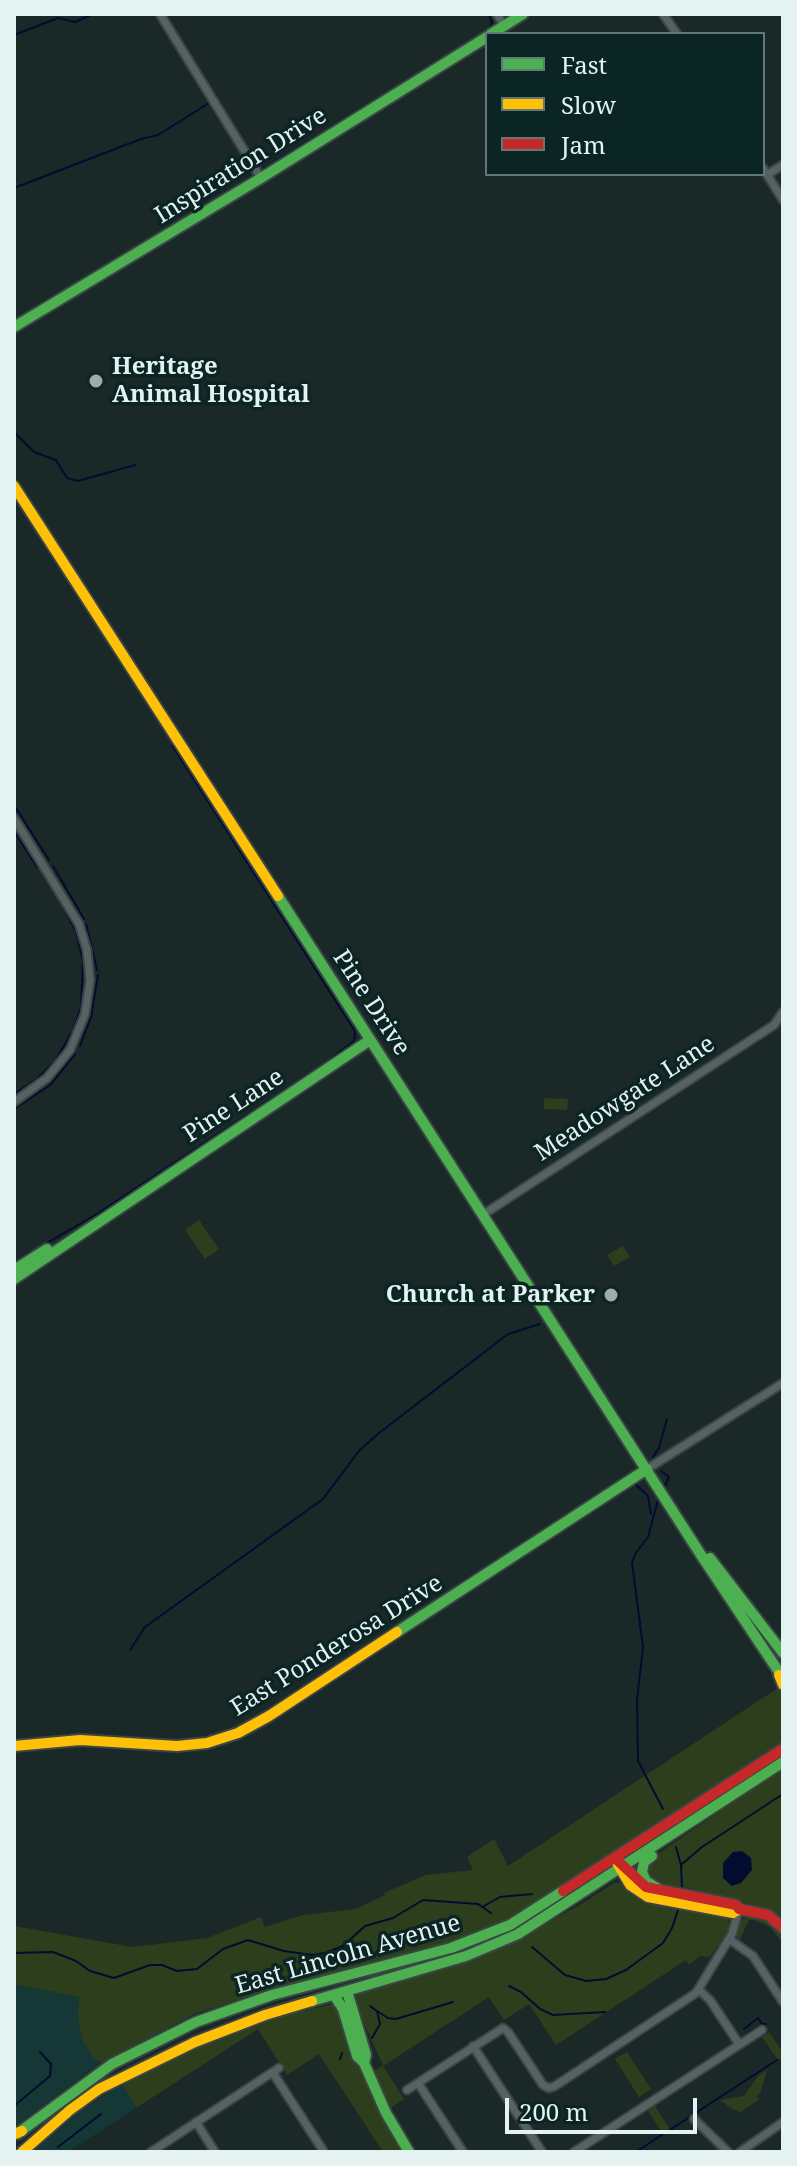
<!DOCTYPE html>
<style>
body{margin:0}
#map{position:relative;width:797px;height:2166px;overflow:hidden;background:#1b2828;font-family:"Noto Serif",serif}
canvas{display:block}
.frame{position:absolute;inset:0;border:16px solid #e4f3f2;pointer-events:none}
.legend{position:absolute;left:485px;top:32px;width:280px;height:144px;box-sizing:border-box;background:#0b2524;border:2px solid #627776;margin:0;padding:10px 14px;list-style:none;font-size:24px;color:#e4f3f2}
.legend li{display:flex;align-items:center;gap:16px;height:40px}
.legend b{width:40px;border:2px solid #627776}
.scale{position:absolute;left:505px;top:2098px;width:192px;height:36px;box-sizing:border-box;border:4px solid #e4f3f2;border-top:0;padding-left:10px;font-size:24px;line-height:28px;white-space:nowrap;color:#e4f3f2;-webkit-text-stroke:6px #0b2524;paint-order:stroke}
</style>
<div id="map">
<canvas width="797" height="2166"></canvas>
<div class="frame"></div>
<ul class="legend">
<li><b style="height:10px;background:#4caf50"></b>Fast</li>
<li><b style="height:10px;background:#ffc107"></b>Slow</li>
<li><b style="height:10px;background:#c62828"></b>Jam</li>
</ul>
<div class="scale">200 m</div>
</div>
<script>
const c = document.querySelector('canvas').getContext('2d');
c.lineJoin = 'round';
function fill(path, color) {
  c.fillStyle = color;
  c.fill(path, 'evenodd');
}
function poly(rows) {
  const path = new Path2D();
  for (const r of rows) {
    path.moveTo(r[0], r[1]);
    for (let i = 2; i < r.length; i += 2) path.lineTo(r[i], r[i + 1]);
  }
  return path;
}
function trace(path, color, width, dash) {
  c.strokeStyle = color;
  c.lineWidth = width;
  c.lineCap = dash ? 'butt' : 'round';
  c.setLineDash(dash || []);
  c.stroke(path);
}
function label(font, color, halo, rows, align = 'center') {
  c.font = font + ' "Noto Serif",serif';
  c.lineWidth = 7;
  c.setLineDash([]);
  c.textBaseline = 'middle';
  c.strokeStyle = halo;
  c.fillStyle = color;
  for (const [text, x, y, turn = 0] of rows) {
    c.save();
    c.translate(x, y);
    c.rotate((+turn || 0) * Math.PI / 180);
    c.textAlign = isNaN(turn) ? turn : align;
    if (halo) c.strokeText(text, 0, 0);
    c.fillText(text, 0, 0);
    c.restore();
  }
}
fill(poly([
 [14,1984,83,1998,271,1989,187,2016,187,2019,107,2061,100,2062,14,2127],
 [122,2084,136,2108,68,2152,33,2152,81,2111]
]), '#153736');
fill(poly([
 [544,1098,568,1099,567,1110,544,1109],
 [199,1220,219,1249,205,1259,185,1230],
 [623,1246,630,1257,614,1266,607,1255],
 [781,1686,783,1743,542,1901,515,1917,465,1939,340,1974,275,1988,194,2014,101,2062,95,2059,83,2041,78,2019,79,1997,14,1984,14,1926,132,1947,150,1945,207,1938,261,1917,265,1927,303,1915,356,1909,385,1895,384,1893,426,1875,473,1870,467,1857,494,1839,508,1866],
 [783,1768,783,1922,765,1910,747,1903,694,1892,694,1889,655,1884,646,1875,649,1860],
 [614,1883,622,1883,631,1891,671,1908,728,1917,730,1928,710,1957,700,1956,689,1965,686,1960,556,2045,529,2004,504,2020,489,1997,383,2066,404,2099,389,2109,374,2071,383,2065,354,2002,356,1994,472,1959,500,1948,580,1905],
 [749,1916,766,1920,777,1928,783,1936,783,1943,770,1927,754,1920,749,1920,739,1941,736,1935,740,1920],
 [334,2004,337,2007,355,2060,404,2152,383,2152,319,2054,287,2075,258,2029,136,2108,122,2084,180,2053,263,2020],
 [769,2032,783,2053,783,2056,778,2060,762,2037],
 [627,2052,651,2089,639,2097,615,2059],
 [767,2070,761,2091,757,2096,759,2100,740,2112,732,2109,720,2100,744,2096,758,2076],
 [655,2106,670,2129,663,2134,648,2111]
]), '#2d3e1d');
fill(poly([
 [742,1851,751,1858,752,1870,741,1883,732,1886,723,1878,723,1863,733,1852]
]), '#020c30');
trace(poly([
 [489,14,492,22,490,28],
 [14,35,58,18,75,22,93,14],
 [477,37,510,14],
 [186,64,208,100],
 [14,188,141,139,158,135,209,103,237,146],
 [182,219,468,42],
 [14,320,171,226],
 [14,432,34,452,56,460,67,478,78,481,135,465],
 [172,745,355,1031,354,1041,329,1060],
 [14,805,49,860],
 [14,831,37,867],
 [53,866,84,919],
 [86,924,97,970],
 [80,1046,91,1017,98,975],
 [14,1094,37,1079,56,1060,73,1030,81,1008,83,961,76,931,64,909],
 [14,1109,50,1085,75,1054],
 [14,1262,97,1214,322,1065],
 [653,1457,659,1448,667,1419],
 [661,1471,669,1477,664,1488],
 [634,1483,648,1496,651,1514],
 [658,1500,648,1537,635,1554,632,1563,643,1647,637,1700,638,1761,663,1809],
 [130,1650,145,1627,323,1499,359,1451,379,1433,508,1334,540,1324],
 [676,1847,681,1865,682,1889],
 [682,1864,702,1847,783,1794],
 [484,1906,500,1897,532,1894],
 [532,1947,565,1975,586,1981,606,1979,626,1970,663,1943,672,1928,679,1907],
 [14,1953,53,1952,76,1961,90,1971,114,1978,150,1965,162,1965,177,1971,197,1969,223,1949,248,1940,284,1951,312,1955,325,1953,343,1946,365,1926,393,1918,423,1900,478,1904,491,1913],
 [509,1986,521,1992,540,2009,553,2015,605,2012],
 [370,2006,377,2011,380,2024,372,2038],
 [377,2011,388,2018,396,2019,453,2002],
 [744,2029,758,2018,762,2024,766,2024],
 [747,2034,760,2026],
 [340,2059,342,2053],
 [14,2106,50,2076,51,2064,40,2052],
 [668,2131,777,2060],
 [58,2147,101,2114],
 [636,2152,666,2132]
]), '#020c30', 2);
const street = poly([
 [160,14,261,178],
 [497,14,504,26],
 [663,14,677,34],
 [763,168,783,200],
 [768,174,783,165],
 [14,818,79,924,87,950,90,980,85,1014,70,1050,47,1078,14,1102],
 [484,1214,774,1025,783,1012],
 [647,1469,783,1383],
 [729,1939,753,1956,783,2002],
 [699,1990,710,2000,739,2044],
 [473,2046,542,2152],
 [273,2073,324,2152],
 [418,2083,463,2152],
 [407,2090,503,2028,508,2032,543,2085,549,2088,555,2086,696,1993,732,1934,739,1909],
 [694,2119,728,2152],
 [196,2122,215,2152],
 [151,2152,279,2068],
 [574,2152,762,2030],
 [740,2152,783,2122]
]);
const fast = poly([
 [491,34,523,14],
 [14,327,261,178,487,37],
 [278,896,701,1555,783,1678],
 [14,1270,47,1249],
 [14,1279,370,1040],
 [710,1558,783,1653],
 [397,1632,647,1469],
 [652,1856,644,1862,642,1872,646,1881,657,1888],
 [347,1991,366,2055,364,2063],
 [334,1995,343,2009,357,2056,364,2063,386,2113,409,2152],
 [312,2001,466,1956,518,1934,783,1762],
 [17,2134,112,2064,196,2022,272,1995,451,1948,510,1925,563,1891]
]);
const slow = poly([
 [14,486,278,896],
 [779,1675,783,1685],
 [14,1746,80,1740,177,1746,207,1743,238,1733,269,1716,397,1632],
 [617,1863,630,1885,648,1897,733,1913,739,1909],
 [14,2134,22,2131],
 [22,2152,70,2110,99,2089,195,2042,265,2015,312,2001]
]);
const jam = poly([
 [618,1861,646,1887,736,1905,739,1909,768,1915,783,1928],
 [563,1891,783,1749]
]);
trace(street, '#3a4545', 11);
trace(fast, '#3a4545', 14);
trace(slow, '#3a4545', 14);
trace(jam, '#3a4545', 14);
trace(street, '#566161', 7);
trace(fast, '#4caf50', 10);
trace(slow, '#ffc107', 10);
trace(jam, '#c62828', 10);
for (const [x, y, r, color] of [
 [96,381,8,"#9eacab"],
 [611,1295,8,"#9eacab"]
]) {
  const dot = new Path2D();
  dot.arc(x, y, r, 0, 2 * Math.PI);
  c.fillStyle = color;
  c.fill(dot);
  trace(dot, '#0b2524', 3);
}
label('24px', '#e4f3f2', '#0b2524', [
 ["Inspiration Drive",241,166,-32],
 ["Pine Drive",371,1003,57],
 ["Meadowgate Lane",625,1099,-33],
 ["Pine Lane",234,1106,-33],
 ["East Ponderosa Drive",337,1646,-32],
 ["East Lincoln Avenue",348,1955,-16]
]);
label('bold 24px', '#e4f3f2', '#0b2524', [
 ["Heritage",112,367],
 ["Animal Hospital",112,395],
 ["Church at Parker",595,1295,"right"]
], 'left');
</script>
